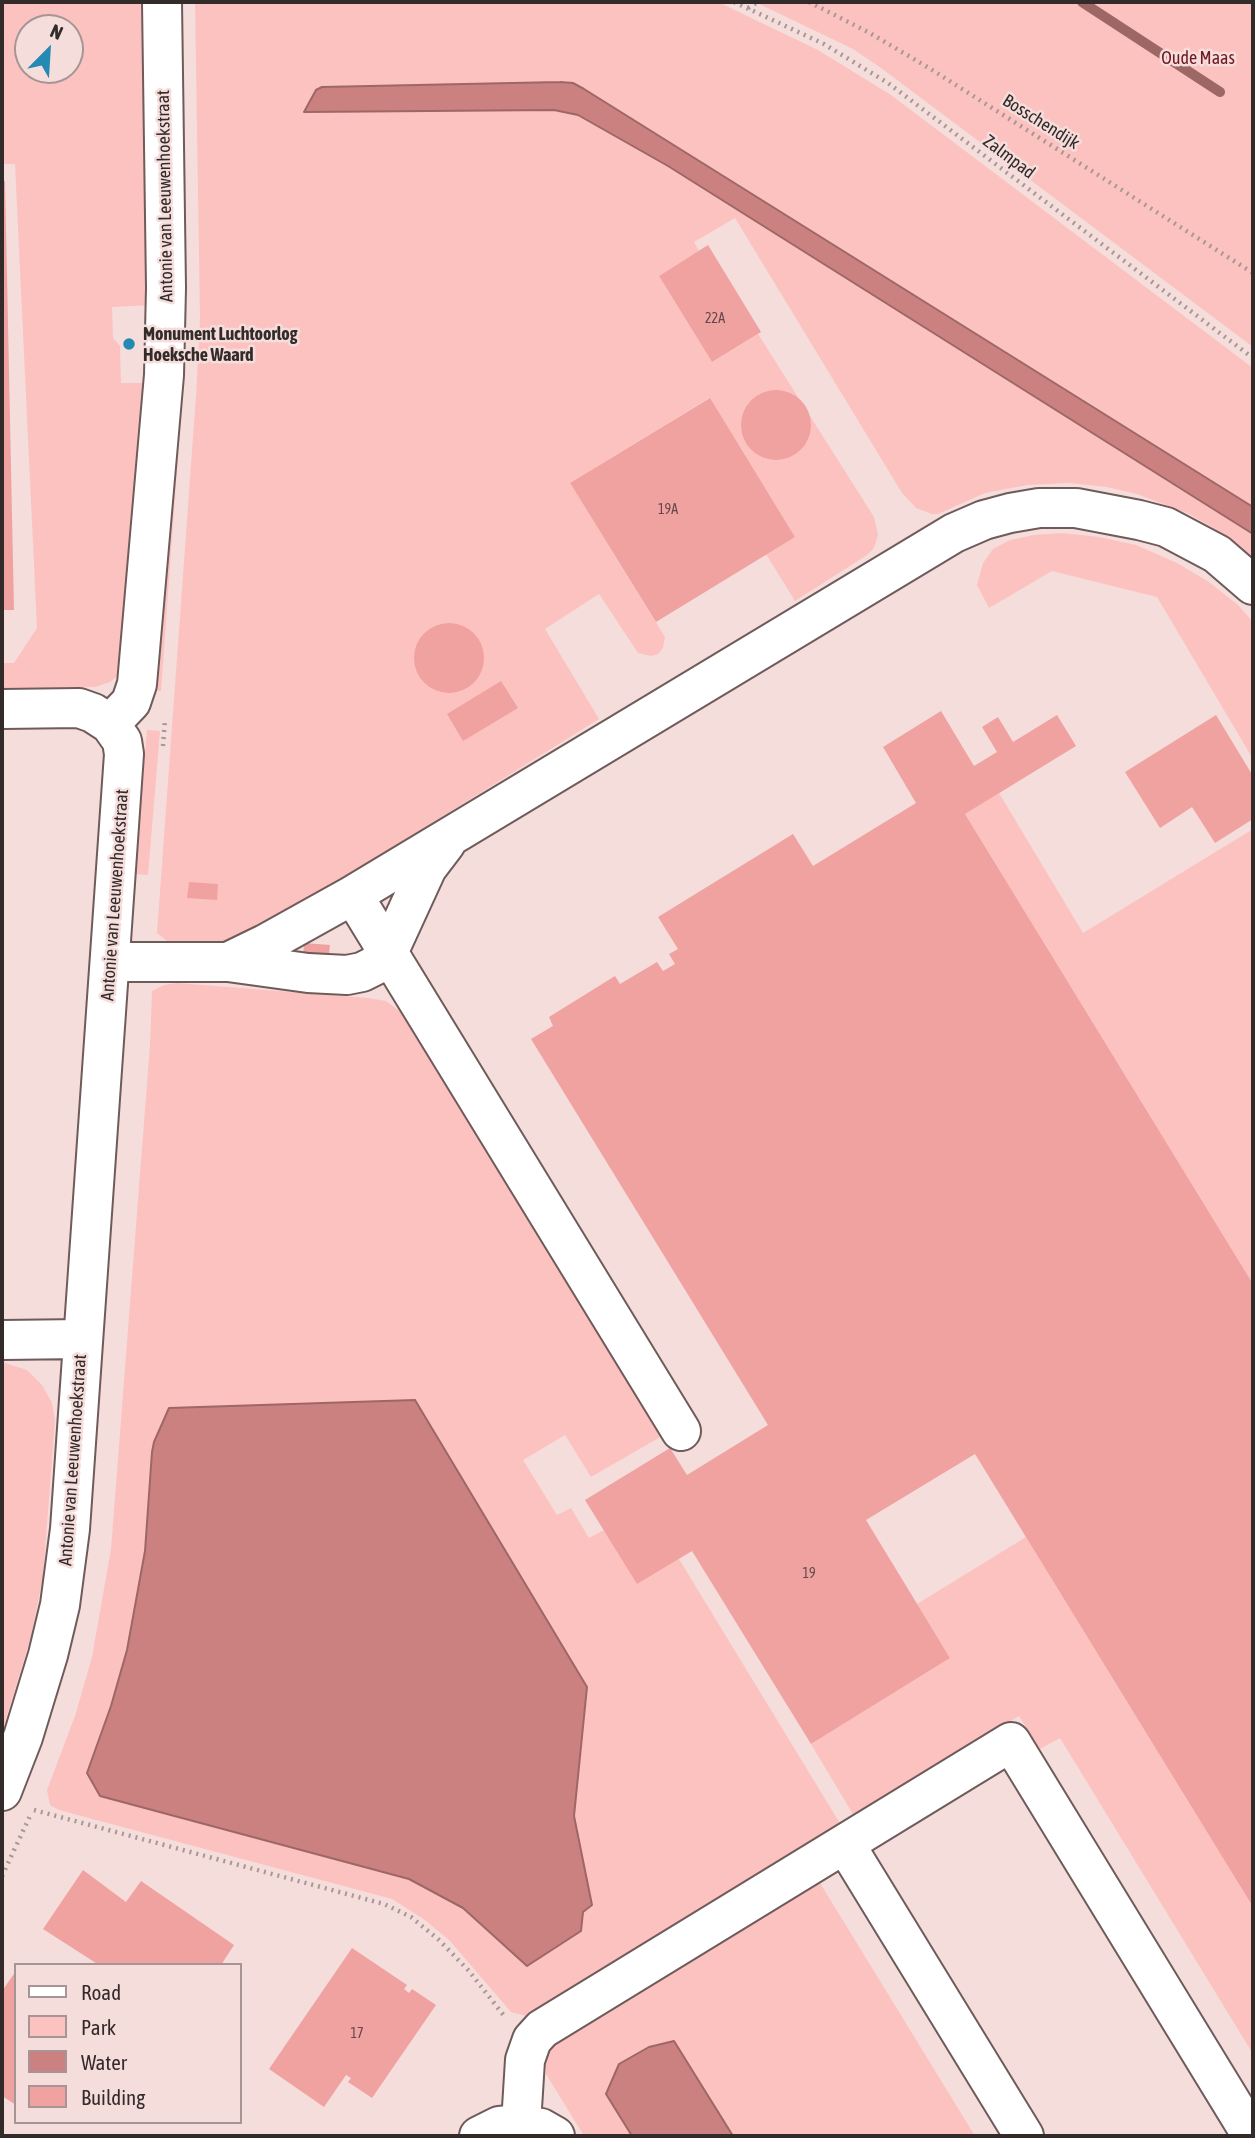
<!DOCTYPE html>
<style>
body{margin:0}
#map{position:relative;width:1255px;height:2138px;overflow:hidden;background:#f5dddc;font-family:"Asap Condensed",sans-serif}
canvas{display:block}
.frame{position:absolute;inset:0;border:4px solid #332a2a;pointer-events:none}
.legend{position:absolute;left:14px;top:1963px;width:228px;height:161px;box-sizing:border-box;background:#f5dddc;border:2px solid #a79595;margin:0;padding:9px 12px;list-style:none;font-size:21px;color:#332a2a}
.legend li{display:flex;align-items:center;gap:14px;height:35px}
.legend b{width:35px;border:2px solid #a79595}
.north{position:absolute;left:14px;top:14px;width:70px;height:70px;box-sizing:border-box;background:#f5dddc;border:2px solid #a79595;border-radius:50%;rotate:24deg;font-size:19px;font-weight:700;line-height:28px;text-align:center;color:#332a2a}
.north::after{content:'';display:block;margin:auto;width:24px;height:32px;background:#258ab3;clip-path:polygon(50% 0,100% 100%,50% 72%,0 100%)}
</style>
<div id="map">
<canvas width="1255" height="2138"></canvas>
<div class="frame"></div>
<ul class="legend">
<li><b style="height:9px;background:#fff"></b>Road</li>
<li><b style="height:19px;background:#fcc2c0"></b>Park</li>
<li><b style="height:19px;background:#cb8180"></b>Water</li>
<li><b style="height:19px;background:#efa2a0"></b>Building</li>
</ul>
<div class="north">N</div>
</div>
<script>
const c = document.querySelector('canvas').getContext('2d');
c.lineJoin = 'round';
function fill(path, color) {
  c.fillStyle = color;
  c.fill(path, 'evenodd');
}
function poly(rows) {
  const path = new Path2D();
  for (const r of rows) {
    if (r.length === 3) {
      path.moveTo(r[0] + r[2], r[1]);
      path.arc(r[0], r[1], r[2], 0, 2 * Math.PI);
      continue;
    }
    path.moveTo(r[0], r[1]);
    for (let i = 2; i < r.length; i += 2) path.lineTo(r[i], r[i + 1]);
  }
  return path;
}
function trace(path, color, width, dash) {
  c.strokeStyle = color;
  c.lineWidth = width;
  c.lineCap = dash ? 'butt' : 'round';
  c.setLineDash(dash || []);
  c.stroke(path);
}
function label(font, color, halo, rows, align = 'center') {
  c.font = font + ' "Asap Condensed",sans-serif';
  c.lineWidth = 5;
  c.setLineDash([]);
  c.textBaseline = 'middle';
  c.strokeStyle = halo;
  c.fillStyle = color;
  for (const [text, x, y, turn = 0] of rows) {
    c.save();
    c.translate(x, y);
    c.rotate((+turn || 0) * Math.PI / 180);
    c.textAlign = isNaN(turn) ? turn : align;
    if (halo) c.strokeText(text, 0, 0);
    c.fillText(text, 0, 0);
    c.restore();
  }
}
fill(poly([
 [2,2,147,2,151,305,112,307,113,338,120,346,121,383,146,383,120,674,110,682,95,687,2,689,2,663,14,663,37,628,15,164,2,164],
 [28,28,70,28,70,70,28,70],
 [195,2,718,2,818,50,891,95,1253,368,1253,507,573,84,560,82,322,87,316,90,304,112,554,110,578,115,668,166,1253,534,1253,558,1212,527,1189,514,1137,494,1107,487,1069,483,1027,485,985,493,938,514,932,514,916,508,902,493,735,218,694,242,699,251,659,276,712,362,758,334,874,517,878,535,874,548,867,555,795,601,766,554,795,537,709,398,570,483,665,637,663,648,658,654,651,656,638,653,599,594,545,629,599,719,229,949,176,945,167,941,157,933,196,396,200,319],
 [755,2,1253,2,1253,347,881,68,853,49],
 [174,356,185,357,161,691,149,690],
 [1062,533,1099,537,1136,545,1177,563,1209,582,1238,605,1253,622,1253,759,1157,597,1052,571,989,608,977,585,983,563,993,549,1010,540,1034,535],
 [147,730,160,731,148,875,135,874],
 [999,793,1083,933,1253,829,1253,1284,965,814],
 [177,983,368,998,386,1001,401,1012,662,1436,591,1477,565,1435,523,1460,557,1515,571,1508,589,1538,604,1530,679,1559,841,1825,530,2017,511,2012,450,1941,425,1920,392,1899,59,1810,50,1805,47,1790,75,1716,92,1657,111,1549,150,1045,152,991,164,985],
 [162,1423,587,1687,574,1816,581,1931,527,1966,463,1908,409,1879,100,1796,111,1706,127,1650,145,1551,152,1452],
 [2,1362,27,1370,42,1385,52,1403,55,1420,43,1577,31,1636,2,1732],
 [1026,1537,1253,1907,1253,2054,1060,1738,1040,1749,1019,1716,854,1816,811,1744,950,1658,917,1604],
 [820,1883,975,2136,733,2136,674,2041,649,2047,619,2064,606,2094,632,2136,584,2136,546,2074,545,2058,550,2047,562,2036]
]), '#fcc2c0');
const water = poly([
 [560,82,573,83,584,89,1253,507,1253,534,668,166,578,115,554,110,304,112,316,90,322,87,560,82],
 [415,1400,587,1687,574,1816,592,1905,583,1912,581,1931,527,1966,463,1908,409,1879,100,1796,87,1773,111,1706,127,1650,145,1551,152,1452,154,1442,169,1408,415,1400],
 [674,2041,733,2136,632,2136,606,2094,619,2064,649,2047,674,2041]
]);
fill(water, '#cb8180');
trace(water, '#9d6766', 2);
trace(poly([
 [1082,2,1220,92]
]), '#9d6766', 10);
fill(poly([
 [2,181,5,181,14,610,2,610],
 [708,245,761,332,712,362,659,276],
 [776,425,35],
 [710,398,795,537,656,622,570,483],
 [449,658,35],
 [501,681,518,708,463,741,447,714],
 [941,711,974,766,997,752,982,727,998,717,1013,742,1057,715,1076,746,965,814,1253,1284,1253,1907,975,1454,866,1520,950,1658,811,1744,692,1551,637,1584,585,1500,670,1448,687,1475,768,1425,531,1039,553,1026,549,1017,615,976,620,984,657,962,663,971,675,964,669,954,678,949,658,917,793,834,813,866,916,803,883,747],
 [1216,715,1253,776,1253,819,1215,843,1192,807,1160,828,1125,772],
 [189,882,218,884,217,900,187,898],
 [304,943,330,945,328,963,303,961],
 [83,1870,126,1902,141,1881,234,1945,221,1965,99,1965,43,1929],
 [352,1948,407,1985,404,1989,409,1993,412,1989,436,2005,372,2098,348,2082,351,2078,346,2075,324,2107,269,2069],
 [16,1971,16,2105,2,2096,2,1991]
]), '#efa2a0');
const minor = poly([
 [2,709,79,708,93,713,110,724],
 [353,895,681,1431],
 [110,962,228,962,308,973,347,975,362,972,374,966,388,953,427,868,446,843],
 [228,962,265,944,353,895,954,533,984,520,1010,513,1039,508,1076,508,1139,520,1166,527,1217,554,1253,585],
 [2,1340,82,1339],
 [2,1791,23,1737,48,1655,60,1605,70,1529,124,754,122,741,110,724,131,702,137,684,164,375,166,288,162,2],
 [845,1844,1024,2136],
 [521,2124,525,2060,532,2040,542,2029,1011,1742,1252,2136],
 [479,2136,499,2126,521,2124,541,2128,555,2136]
]);
trace(minor, '#6e5b5a', 42);
trace(poly([
 [734,2,824,44,888,83,1253,358],
 [809,2,868,32,929,68,1253,273],
 [748,8,758,2],
 [163,746,165,720],
 [34,1810,384,1904,411,1917,439,1940,469,1971,505,2017],
 [2,1876,30,1816]
]), '#a99796', 4.5, [2, 5]);
trace(minor, '#fff', 38);
for (const [x, y, r, color] of [
 [129,344,7,"#258ab3"]
]) {
  const dot = new Path2D();
  dot.arc(x, y, r, 0, 2 * Math.PI);
  c.fillStyle = color;
  c.fill(dot);
  trace(dot, '#f5dddc', 2.5);
}
label('14px', '#624848', null, [
 ["22A",715,319],
 ["19A",668,510],
 ["19",809,1574],
 ["17",357,2034]
]);
label('18px', '#711921', '#f5dddc', [
 ["Oude Maas",1198,58]
]);
label('18px', '#332a2a', '#f5dddc', [
 ["Bosschendijk",1041,122,32],
 ["Zalmpad",1009,157,37],
 ["Antonie van Leeuwenhoekstraat",165,196,-91],
 ["Antonie van Leeuwenhoekstraat",115,895,-86],
 ["Antonie van Leeuwenhoekstraat",73,1460,-86]
]);
label('bold 18px', '#332a2a', '#f5dddc', [
 ["Monument Luchtoorlog",143,334],
 ["Hoeksche Waard",143,355]
], 'left');
</script>
